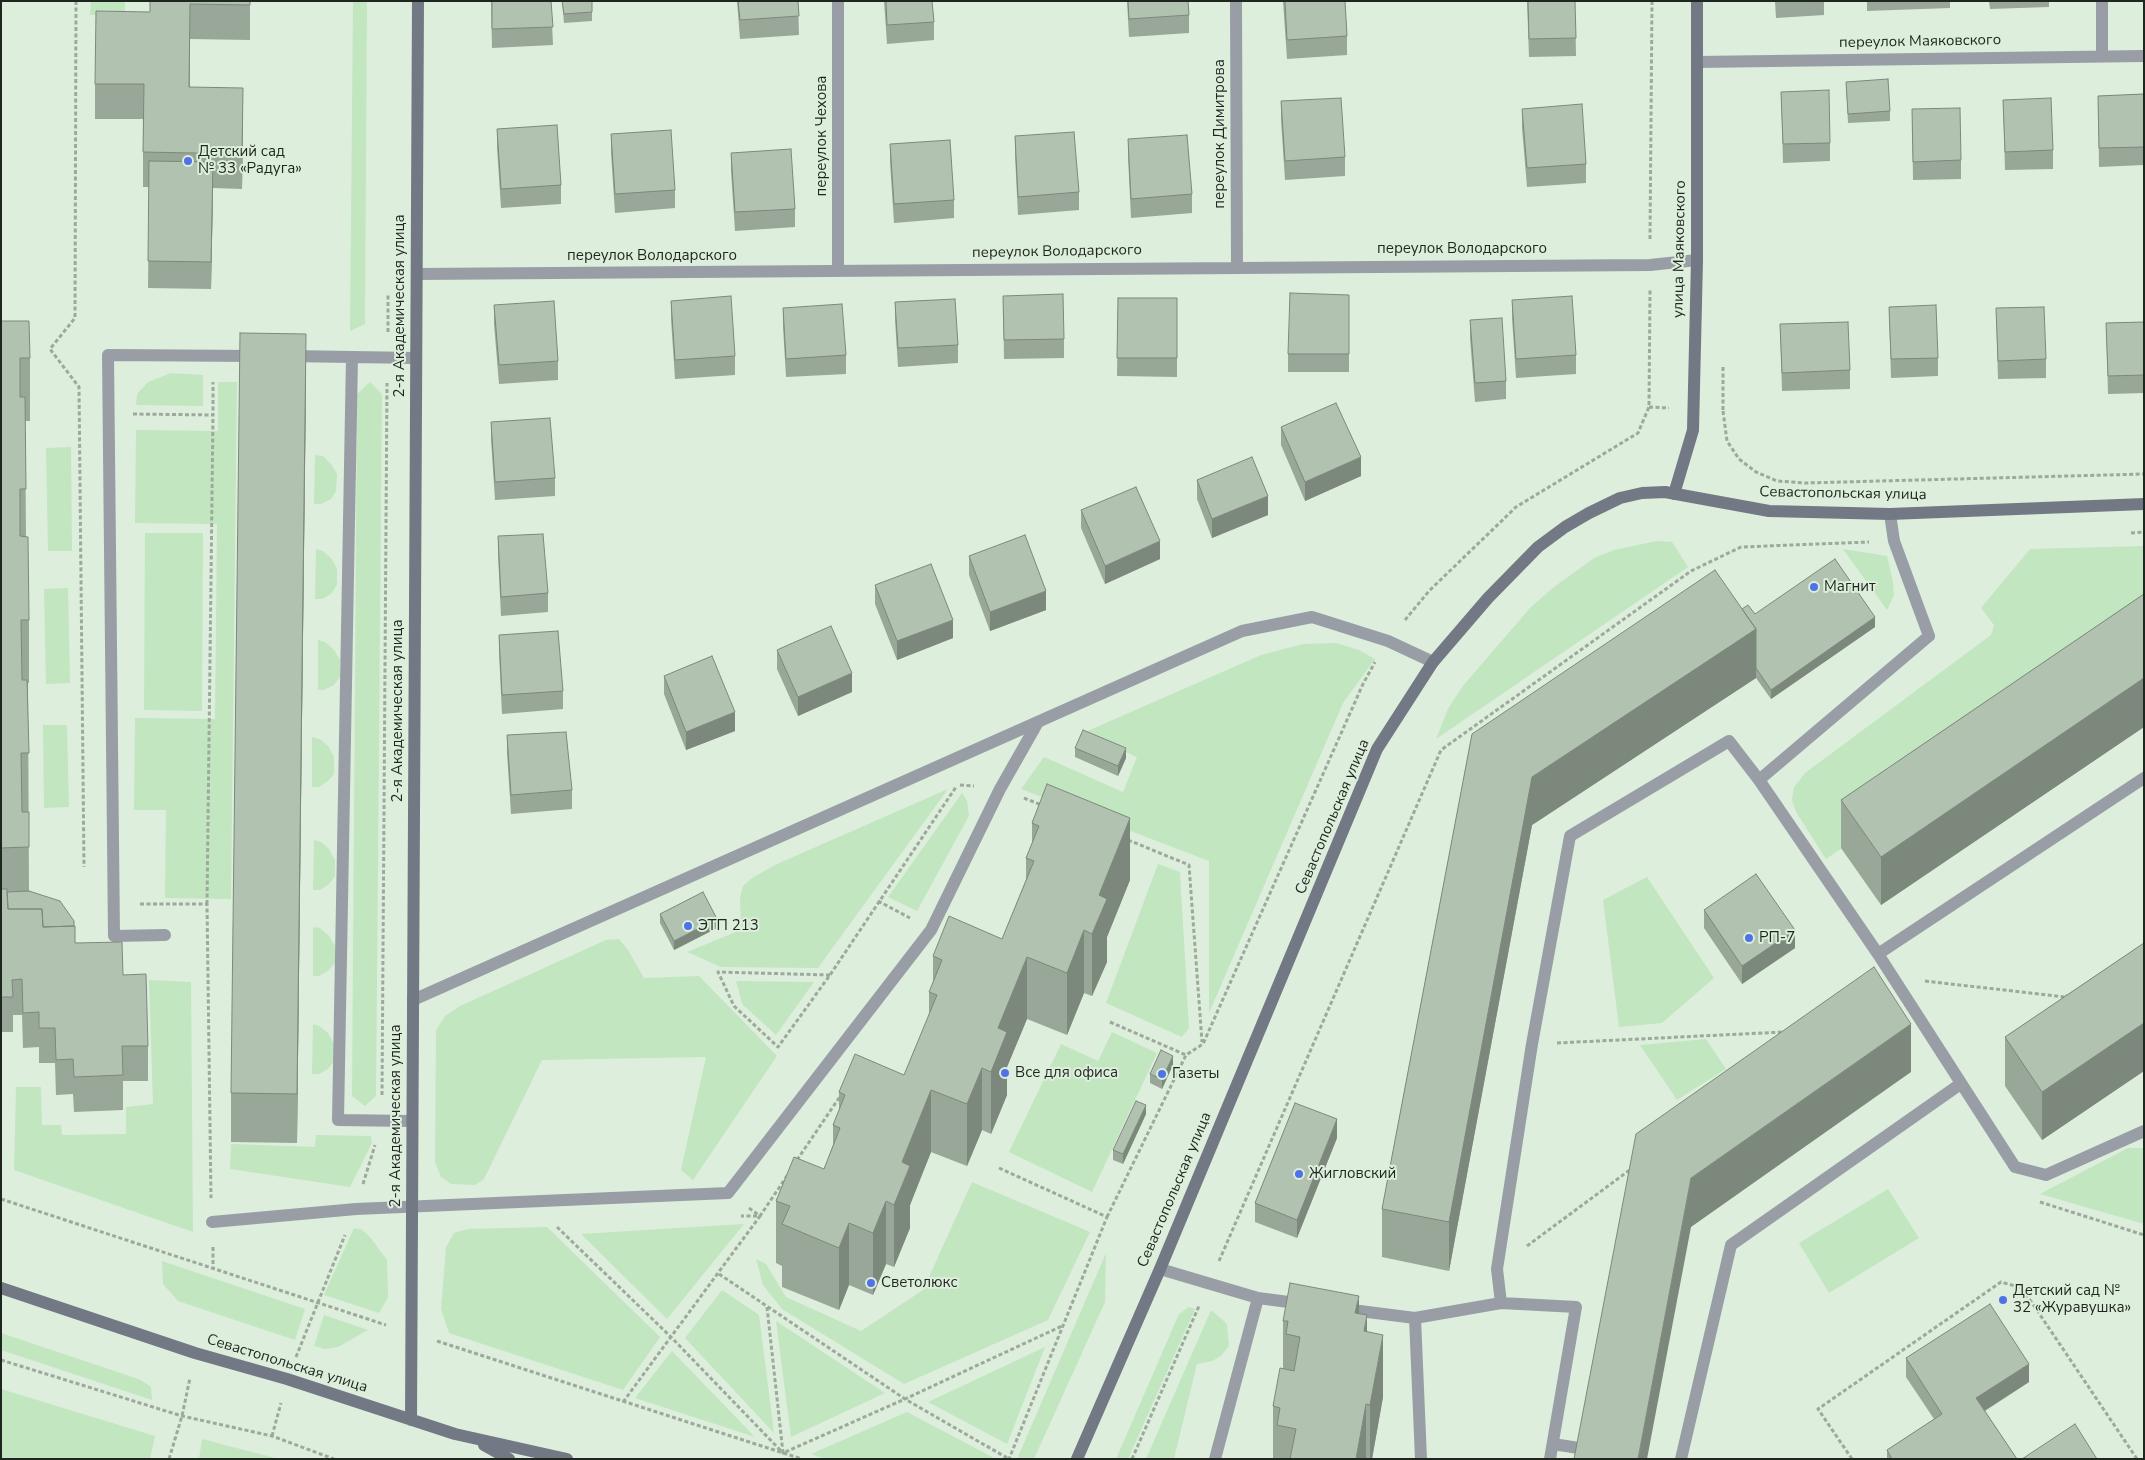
<!DOCTYPE html>
<meta charset="utf-8">
<style>
body{margin:0}
#map{position:relative;width:2145px;height:1460px;overflow:hidden;background:#ddeedc;font-family:"Nunito Sans",sans-serif}
canvas{display:block}
.frame{position:absolute;inset:0;border:2px solid #1f261f;pointer-events:none}
</style>
<div id="map">
<canvas width="2145" height="1460"></canvas>
<div class="frame"></div>
</div>
<script>
const c = document.querySelector('canvas').getContext('2d');
c.lineJoin = 'round';
function fill(path, color) {
  c.fillStyle = color;
  c.fill(path, 'evenodd');
}
function poly(rows) {
  const path = new Path2D();
  for (const r of rows) {
    path.moveTo(r[0], r[1]);
    for (let i = 2; i < r.length; i += 2) path.lineTo(r[i], r[i + 1]);
  }
  return path;
}
function trace(path, color, width, dash) {
  c.strokeStyle = color;
  c.lineWidth = width;
  c.lineCap = dash ? 'butt' : 'round';
  c.setLineDash(dash || []);
  c.stroke(path);
}
function label(font, color, halo, rows, align = 'center') {
  c.font = font + ' "Nunito Sans",sans-serif';
  c.lineWidth = 4;
  c.setLineDash([]);
  c.textBaseline = 'middle';
  c.strokeStyle = halo;
  c.fillStyle = color;
  for (const [text, x, y, turn = 0] of rows) {
    c.save();
    c.translate(x, y);
    c.rotate((+turn || 0) * Math.PI / 180);
    c.textAlign = isNaN(turn) ? turn : align;
    if (halo) c.strokeText(text, 0, 0);
    c.fillText(text, 0, 0);
    c.restore();
  }
}
fill(poly([
 [91,1,125,1,125,15,90,15],
 [353,2,367,2,365,324,350,331],
 [171,373,203,375,203,406,136,405,137,394,148,382],
 [218,382,237,382,231,899,165,898,166,810,134,810,135,718,215,719,217,524,135,523,136,430,218,431],
 [370,382,382,394,376,1096,365,1106,352,1096,357,394],
 [71,447,72,551,48,551,46,448],
 [315,455,323,456,331,464,337,474,336,491,331,499,321,504,314,504],
 [145,533,203,533,202,711,144,710],
 [1657,541,1672,542,1688,567,1436,739,1448,709,1462,687,1530,608,1554,587,1594,558,1614,550],
 [2144,546,2144,643,1826,859,1796,812,1792,800,1794,787,1805,773,1991,635,1994,625,1981,608,2030,549],
 [316,549,323,551,331,558,337,569,337,585,331,594,322,599,315,599],
 [1843,549,1887,556,1893,582,1894,595,1887,610],
 [68,588,70,683,46,684,44,589],
 [318,640,325,642,334,650,340,660,340,677,334,685,324,690,318,690],
 [1336,643,1359,650,1375,659,1343,703,1209,1013,1209,861,1021,789,1044,757,1123,792,1137,757,1083,733,1261,655,1303,644],
 [43,725,67,725,69,807,44,808],
 [312,737,320,739,328,746,334,757,334,774,328,781,319,787,312,787],
 [948,789,818,968,721,967,687,952,741,930,740,898,743,886,752,878,775,865],
 [962,793,967,801,969,816,917,911,888,897],
 [314,840,321,842,329,849,335,860,335,876,329,884,320,890,313,890],
 [1158,864,1180,872,1189,1028,1182,1037,1106,1003],
 [1647,877,1714,978,1662,1023,1619,1027,1603,900],
 [313,927,320,928,329,936,335,946,335,963,328,971,319,976,313,976],
 [619,939,628,950,644,978,699,976,777,1056,693,1180,681,1170,706,1057,542,1060,484,1179,475,1185,451,1184,441,1177,435,1162,436,1030,445,1016,460,1006,606,940],
 [149,980,191,982,193,1232,14,1170,16,1087,41,1087,42,1125,61,1125,62,1135,126,1134,126,1107,153,1104],
 [736,981,814,982,776,1035,742,1004],
 [313,1024,319,1026,328,1033,334,1044,334,1061,328,1069,319,1074,312,1074],
 [1112,1032,1157,1053,1092,1192,1009,1152,1061,1044,1098,1061],
 [1706,1039,1726,1069,1677,1100,1640,1045],
 [316,1135,371,1136,372,1143,350,1187,230,1169,231,1144,315,1147],
 [2128,1148,2144,1148,2144,1224,2040,1194],
 [972,1182,1090,1232,1048,1320,904,1384,782,1309,763,1285,756,1259,766,1264,786,1297,861,1331,923,1290],
 [1888,1189,1919,1238,1829,1293,1799,1243],
 [744,1224,667,1319,581,1234],
 [547,1227,660,1337,623,1390,449,1333,441,1309,446,1247,454,1233,468,1229],
 [354,1228,361,1229,370,1237,387,1260,388,1297,379,1313,324,1295],
 [1106,1253,1105,1302,1034,1459,1021,1459,1018,1457],
 [162,1261,305,1309,295,1340,178,1301,163,1284],
 [722,1290,759,1315,774,1433,685,1338],
 [1189,1307,1195,1309,1128,1459,1116,1459,1179,1314],
 [1211,1310,1227,1324,1229,1346,1221,1356,1212,1361,1197,1364,1174,1459,1146,1459],
 [324,1315,368,1330,338,1347,325,1349,314,1346],
 [776,1321,885,1393,791,1437],
 [1,1333,141,1380,151,1387,152,1400,1,1350],
 [1045,1347,1007,1444,928,1402],
 [672,1351,755,1437,635,1398],
 [1,1389,155,1436,150,1459,1,1459],
 [907,1412,994,1458,825,1459,811,1454],
 [202,1439,279,1459,199,1459]
]), '#c2e6c0');
trace(poly([
 [76,1,75,318,50,349,79,387,84,867],
 [1650,239,1652,1],
 [388,332,388,293],
 [1723,367,1723,411],
 [1649,407,1669,408],
 [1723,411,1727,441,1739,459,1756,472,1777,481,1805,483,2144,474],
 [133,414,213,415,213,382],
 [2131,533,2144,532],
 [1405,620,1429,591,1516,507,1638,433,1649,407,1650,290],
 [960,785,974,786],
 [1024,798,1041,805],
 [1128,840,1189,865,1202,1042],
 [878,901,910,918],
 [140,904,207,904,211,1198],
 [207,904,213,415],
 [830,975,718,972,734,1006,778,1047,830,975,956,787],
 [1925,981,2065,997,2067,995],
 [1110,1022,1186,1055],
 [1557,1043,1783,1032],
 [382,1095,387,383],
 [797,1160,841,1095],
 [999,1168,1107,1217,1009,1459],
 [363,1184,375,1145],
 [1,1199,386,1325],
 [2040,1202,2144,1235],
 [749,1208,760,1216,787,1176],
 [1107,1217,1186,1055,1203,1044,1363,684,1375,662],
 [557,1227,671,1337,782,1452],
 [1527,1246,1631,1169],
 [213,1247,213,1269],
 [1219,1261,1441,750,1691,571,1741,547,1869,542],
 [719,1274,905,1399,1009,1459],
 [767,1307,783,1453,905,1399,1064,1325],
 [437,1341,802,1459],
 [296,1357,345,1235],
 [1,1360,182,1416,272,1436,334,1459],
 [623,1402,760,1216,741,1216],
 [272,1436,281,1403],
 [169,1459,182,1416,190,1378],
 [1132,1459,1199,1306],
 [1852,1459,1818,1409,2001,1282,2022,1288,2137,1459]
]), '#9ca99b', 3, [4, 2.5]);
trace(poly([
 [289,356,416,358],
 [352,357,338,1120,412,1121],
 [1759,780,1878,954,2015,1167,2046,1175,2144,1131],
 [165,935,114,936,108,355,256,356],
 [1878,954,2144,778],
 [212,1222,356,1209,728,1193,931,930,1000,789,1038,722],
 [1160,1269,1258,1298,1304,1304],
 [1501,1303,1576,1307,1550,1459],
 [1344,1309,1415,1318,1421,1459],
 [1415,1318,1501,1303,1497,1269,1532,1044,1570,836,1729,741,1759,780,1929,636,1894,541,1890,514],
 [1553,1444,1585,1449],
 [1215,1459,1258,1298],
 [1681,1459,1731,1245,1959,1085]
]), '#999da6', 12);
trace(poly([
 [1236,1,1237,267],
 [2102,1,2102,56],
 [1697,62,2144,56],
 [838,270,838,1],
 [417,274,1650,265,1697,260],
 [413,1000,1242,631,1312,617,1388,641,1433,662]
]), '#999da6', 12);
trace(poly([
 [1674,494,1693,430,1697,260,1697,1],
 [1,1288,195,1353,287,1379,455,1434,567,1459],
 [411,1420,418,1],
 [484,1445,509,1459],
 [1077,1459,1160,1269,1377,749,1433,662,1488,598,1538,547,1565,527,1589,513,1620,498,1642,493,1665,492,1769,511,1890,514,2144,504]
]), '#737885', 12);
fill(poly([
 [150,1,250,1,250,40,190,39,190,87,243,123,242,189,213,188,211,289,148,288,149,187,143,187,143,119,95,119,95,84,150,12],
 [491,1,551,1,553,45,492,48],
 [562,1,592,1,592,21,564,23],
 [737,1,798,1,799,35,740,39],
 [884,1,932,1,934,22,934,40,887,44],
 [1127,1,1188,1,1189,15,1189,33,1129,37],
 [1283,1,1345,1,1347,36,1347,55,1287,59],
 [1527,1,1575,1,1576,56,1529,57],
 [1775,1,1824,1,1824,15,1776,18],
 [1867,1,1950,1,1950,8,1867,11],
 [1989,1,2049,1,2049,7,1990,9],
 [1846,82,1890,111,1890,121,1848,123],
 [1781,92,1830,143,1830,161,1783,163],
 [2144,94,2144,165,2099,167,2098,96],
 [2003,100,2053,150,2053,169,2005,170],
 [1281,101,1345,157,1345,176,1285,180,1281,120],
 [1522,109,1586,164,1586,183,1527,187,1522,128],
 [1912,109,1961,160,1961,179,1913,180],
 [497,129,561,185,561,204,501,208,497,148],
 [611,134,675,190,675,208,615,213,611,153],
 [1015,136,1079,192,1079,210,1018,215,1015,155],
 [1128,139,1192,194,1192,213,1131,218,1128,157],
 [890,144,954,200,954,218,894,223,890,162],
 [731,153,795,209,795,227,735,231,731,171],
 [1349,295,1349,372,1288,372,1288,354],
 [1003,296,1064,339,1064,358,1004,359],
 [1118,298,1177,298,1177,377,1117,376],
 [1512,300,1576,355,1576,374,1516,378,1512,318],
 [671,301,735,356,735,375,675,379,671,319],
 [895,302,958,345,958,363,898,367,895,320],
 [494,305,558,361,558,380,499,384,494,324],
 [1889,307,1938,358,1938,376,1891,378],
 [783,308,846,355,846,374,786,377,783,327],
 [1996,308,2046,359,2046,378,1998,379],
 [1470,320,1506,381,1506,399,1475,402,1470,338],
 [1,321,30,358,30,421,25,421,26,537,29,620,29,683,28,683,29,891,75,943,123,975,148,1046,148,1081,123,1081,123,1110,74,1112,73,1094,56,1095,55,1063,39,1063,39,1047,23,1048,22,1015,13,1015,13,1032,1,1032],
 [2144,322,2144,393,2108,394,2106,323],
 [1780,324,1850,370,1850,389,1782,391],
 [306,382,297,1143,231,1142,231,1093],
 [491,422,555,478,555,496,495,500,491,440],
 [1281,427,1361,476,1305,501,1281,445],
 [1197,480,1268,515,1212,538,1197,499],
 [1081,510,1160,559,1105,584,1081,528],
 [498,536,548,593,548,612,501,616,498,555],
 [969,556,1046,610,990,631,969,575],
 [875,585,953,638,897,660,875,604],
 [2144,594,2144,727,1881,905,1841,848,1841,800],
 [1742,609,1755,614,1875,627,1771,699,1756,678,1532,825,1449,1271,1382,1257,1382,1209,1472,734],
 [499,635,563,691,563,709,502,714,499,653],
 [777,650,852,692,798,716,777,669],
 [664,676,735,731,686,750,664,694],
 [507,735,572,790,572,809,511,814,507,753],
 [1075,748,1126,758,1118,776,1075,757],
 [1047,784,1130,880,1107,937,1107,962,1092,996,1084,993,1067,1035,1027,1019,1007,1067,1007,1095,991,1134,982,1130,967,1166,931,1152,910,1205,910,1228,894,1267,886,1264,873,1295,849,1285,839,1310,782,1287,782,1266,776,1263,776,1201,824,1169,833,1145,833,1125,839,1110,839,1092,904,1075,929,1015,929,992,933,983,933,956,1002,939,1026,880,1026,858,1032,844,1032,823],
 [1704,910,1795,948,1742,984,1704,928],
 [660,914,717,928,674,950,660,923],
 [2144,943,2144,1071,2042,1140,2005,1086,2005,1037],
 [1173,1065,1162,1089,1150,1083,1150,1074],
 [1146,1114,1123,1164,1113,1160,1113,1150],
 [1337,1138,1297,1238,1255,1222,1255,1203],
 [1359,1313,1367,1332,1383,1397,1372,1459,1273,1459,1273,1406,1283,1369,1283,1321],
 [1906,1358,2029,1382,1985,1411,2017,1459,1887,1459,1887,1450,1934,1419,1906,1377]
]), '#99a798');
fill(poly([
 [243,88,243,123,242,189,242,154],
 [213,162,213,190,211,289,211,262],
 [306,334,306,382,297,1143,297,1094],
 [1361,457,1361,476,1305,501,1305,482],
 [1268,496,1268,515,1212,538,1212,519],
 [1160,541,1160,559,1105,584,1105,566],
 [1046,591,1046,610,990,631,990,612],
 [1875,617,1875,627,1771,699,1771,690],
 [953,620,953,638,897,660,897,641],
 [1756,629,1756,678,1532,825,1449,1271,1449,1222,1532,777],
 [852,673,852,692,798,716,798,697],
 [2144,678,2144,727,1881,905,1881,857],
 [735,712,735,731,686,750,686,732],
 [1126,748,1126,758,1118,776,1118,766],
 [1130,818,1130,880,1107,937,1107,962,1092,996,1092,934,1099,895],
 [717,919,717,928,674,950,674,941],
 [1084,930,1084,993,1067,1035,1067,973],
 [1795,930,1795,948,1742,984,1742,966],
 [1027,957,1027,1019,1007,1067,1007,1095,991,1134,991,1072,998,1028],
 [2144,1023,2144,1071,2042,1140,2042,1092],
 [1911,1024,1911,1072,1691,1227,1647,1459,1638,1459,1691,1178],
 [1173,1056,1173,1065,1162,1089,1162,1079],
 [982,1068,982,1130,967,1166,967,1104],
 [931,1090,931,1152,910,1205,910,1228,894,1267,894,1205,902,1162],
 [1146,1105,1146,1114,1123,1164,1123,1154],
 [1337,1119,1337,1138,1297,1238,1297,1220],
 [886,1201,886,1264,873,1295,873,1233],
 [849,1223,849,1285,839,1310,839,1248],
 [1359,1296,1359,1358,1355,1313],
 [1367,1315,1367,1377,1364,1331],
 [1383,1335,1383,1397,1372,1459,1370,1459,1370,1405],
 [2029,1364,2029,1382,1976,1416,1976,1398],
 [1366,1404,1366,1459,1356,1459]
]), '#7d887c');
const building = poly([
 [150,1,250,1,250,5,190,4,189,87,243,88,242,154,143,152,144,84,95,84,96,11,150,12,150,1],
 [492,1,551,1,553,27,492,29,492,1],
 [562,1,592,1,592,12,564,14,562,1],
 [738,1,798,1,799,16,740,20,738,1],
 [886,1,932,1,934,22,887,25,886,1],
 [1128,1,1188,1,1189,15,1129,19,1128,1],
 [1285,1,1345,1,1347,36,1287,40,1285,1],
 [1528,1,1575,1,1576,38,1529,39,1528,1],
 [1888,79,1890,111,1848,114,1846,82,1888,79],
 [1829,90,1830,143,1783,144,1781,92,1829,90],
 [2144,94,2144,147,2099,148,2098,96,2144,94],
 [1341,98,1345,157,1285,161,1281,101,1341,98],
 [2051,98,2053,150,2005,152,2003,100,2051,98],
 [1582,104,1586,164,1527,168,1522,109,1582,104],
 [1960,108,1961,160,1913,162,1912,109,1960,108],
 [557,125,561,185,501,189,497,129,557,125],
 [671,130,675,190,615,194,611,134,671,130],
 [1074,132,1079,192,1018,197,1015,136,1074,132],
 [1187,135,1192,194,1131,199,1128,139,1187,135],
 [950,140,954,200,894,204,890,144,950,140],
 [791,149,795,209,735,212,731,153,791,149],
 [149,161,213,162,211,262,148,261,149,161],
 [1290,293,1349,295,1349,354,1288,354,1290,293],
 [1063,294,1064,339,1004,340,1003,296,1063,294],
 [731,296,735,356,675,360,671,301,731,296],
 [1572,296,1576,355,1516,359,1512,300,1572,296],
 [1118,298,1177,298,1177,358,1117,358,1118,298],
 [955,299,958,345,898,348,895,302,955,299],
 [554,301,558,361,499,365,494,305,554,301],
 [842,304,846,355,786,359,783,308,842,304],
 [1936,305,1938,358,1891,359,1889,307,1936,305],
 [2044,307,2046,359,1998,361,1996,308,2044,307],
 [1502,318,1506,381,1475,383,1470,320,1502,318],
 [1,321,29,321,30,358,20,358,20,397,25,397,26,489,20,489,20,536,28,537,29,620,21,620,22,680,27,680,29,753,21,753,22,812,29,812,29,847,1,848,1,321],
 [1848,322,1850,370,1782,373,1780,324,1848,322],
 [2144,322,2144,375,2108,376,2106,323,2144,322],
 [240,333,306,334,297,1094,231,1093,240,333],
 [1336,403,1361,457,1305,482,1281,427,1336,403],
 [550,418,555,478,495,482,491,422,550,418],
 [1252,457,1268,496,1212,519,1197,480,1252,457],
 [1136,487,1160,541,1105,566,1081,510,1136,487],
 [543,534,548,593,501,597,498,536,543,534],
 [1025,535,1046,591,990,612,969,556,1025,535],
 [1835,559,1875,617,1771,690,1756,668,1756,629,1742,609,1748,605,1755,614,1835,559],
 [931,564,953,620,897,641,875,585,931,564],
 [1715,570,1756,629,1532,777,1449,1222,1382,1209,1472,734,1715,570],
 [2144,594,2144,678,1881,857,1841,800,2144,594],
 [831,626,852,673,798,697,777,650,831,626],
 [558,631,563,691,502,695,499,635,558,631],
 [712,656,735,712,686,732,664,676,712,656],
 [1083,730,1126,748,1118,766,1075,748,1083,730],
 [566,732,572,790,511,795,507,735,566,732],
 [1047,784,1130,818,1099,895,1107,899,1092,934,1084,930,1067,973,1027,957,998,1028,1007,1032,991,1072,982,1068,967,1104,931,1090,902,1162,910,1166,894,1205,886,1201,873,1233,849,1223,839,1248,782,1224,790,1206,776,1201,794,1157,824,1169,840,1128,833,1125,845,1095,839,1092,855,1054,904,1075,937,995,929,992,942,960,933,956,949,916,1002,939,1034,861,1026,858,1039,826,1032,823,1047,784],
 [1756,874,1795,930,1742,966,1704,910,1756,874],
 [1,889,7,889,8,909,42,909,43,927,75,926,75,943,122,942,123,975,146,974,148,1046,122,1046,123,1075,74,1077,73,1059,56,1060,55,1028,39,1028,39,1012,23,1013,22,979,12,980,13,997,1,997,1,889],
 [29,891,60,901,74,921,74,926,43,927,42,909,8,909,7,892,29,891],
 [703,892,717,919,674,941,660,914,703,892],
 [2144,943,2144,1023,2042,1092,2005,1037,2144,943],
 [1874,967,1911,1024,1691,1178,1638,1459,1574,1459,1636,1134,1874,967],
 [1161,1050,1173,1056,1162,1079,1150,1074,1161,1050],
 [1136,1101,1146,1105,1123,1154,1113,1150,1136,1101],
 [1295,1103,1337,1119,1297,1220,1255,1203,1295,1103],
 [1290,1283,1359,1296,1355,1313,1367,1315,1364,1331,1383,1335,1370,1405,1366,1404,1356,1459,1290,1459,1296,1429,1277,1425,1280,1408,1273,1406,1280,1368,1294,1371,1300,1337,1286,1334,1288,1321,1283,1321,1290,1283],
 [1990,1304,2029,1364,1976,1398,2017,1459,1892,1459,1887,1450,1942,1414,1906,1358,1990,1304],
 [2075,1424,2097,1459,2022,1459,2075,1424]
]);
fill(building, '#b2c2b1');
trace(building, '#7d887c', 1);
for (const [x, y, r, color] of [
 [188,161,5,"#4f73e7"],
 [1814,587,5,"#4f73e7"],
 [688,926,5,"#4f73e7"],
 [1749,938,5,"#4f73e7"],
 [1005,1073,5,"#4f73e7"],
 [1162,1074,5,"#4f73e7"],
 [1299,1174,5,"#4f73e7"],
 [871,1283,5,"#4f73e7"],
 [2003,1300,5,"#4f73e7"]
]) {
  const dot = new Path2D();
  dot.arc(x, y, r, 0, 2 * Math.PI);
  c.fillStyle = color;
  c.fill(dot);
  trace(dot, '#ddeedc', 2);
}
label('15px', '#1f261f', '#ddeedc', [
 ["переулок Маяковского",1920,42,-1],
 ["переулок Димитрова",1220,134,-90],
 ["переулок Чехова",822,136,-90],
 ["переулок Володарского",1462,249],
 ["улица Маяковского",1680,249,-89],
 ["переулок Володарского",1057,252,-1],
 ["переулок Володарского",652,256],
 ["2-я Академическая улица",400,306,-90],
 ["Севастопольская улица",1843,494,1],
 ["2-я Академическая улица",398,711,-90],
 ["Севастопольская улица",1333,817,-67],
 ["2-я Академическая улица",396,1116,-90],
 ["Севастопольская улица",1175,1190,-67],
 ["Севастопольская улица",287,1364,17]
]);
label('15px', '#1f261f', '#ddeedc', [
 ["Детский сад",198,152],
 ["№ 33 «Радуга»",198,169],
 ["Магнит",1824,587],
 ["ЭТП 213",698,926],
 ["РП-7",1759,938],
 ["Все для офиса",1015,1073],
 ["Газеты",1172,1074],
 ["Жигловский",1309,1174],
 ["Светолюкс",881,1283],
 ["Детский сад №",2013,1291],
 ["32 «Журавушка»",2013,1308]
], 'left');
</script>
